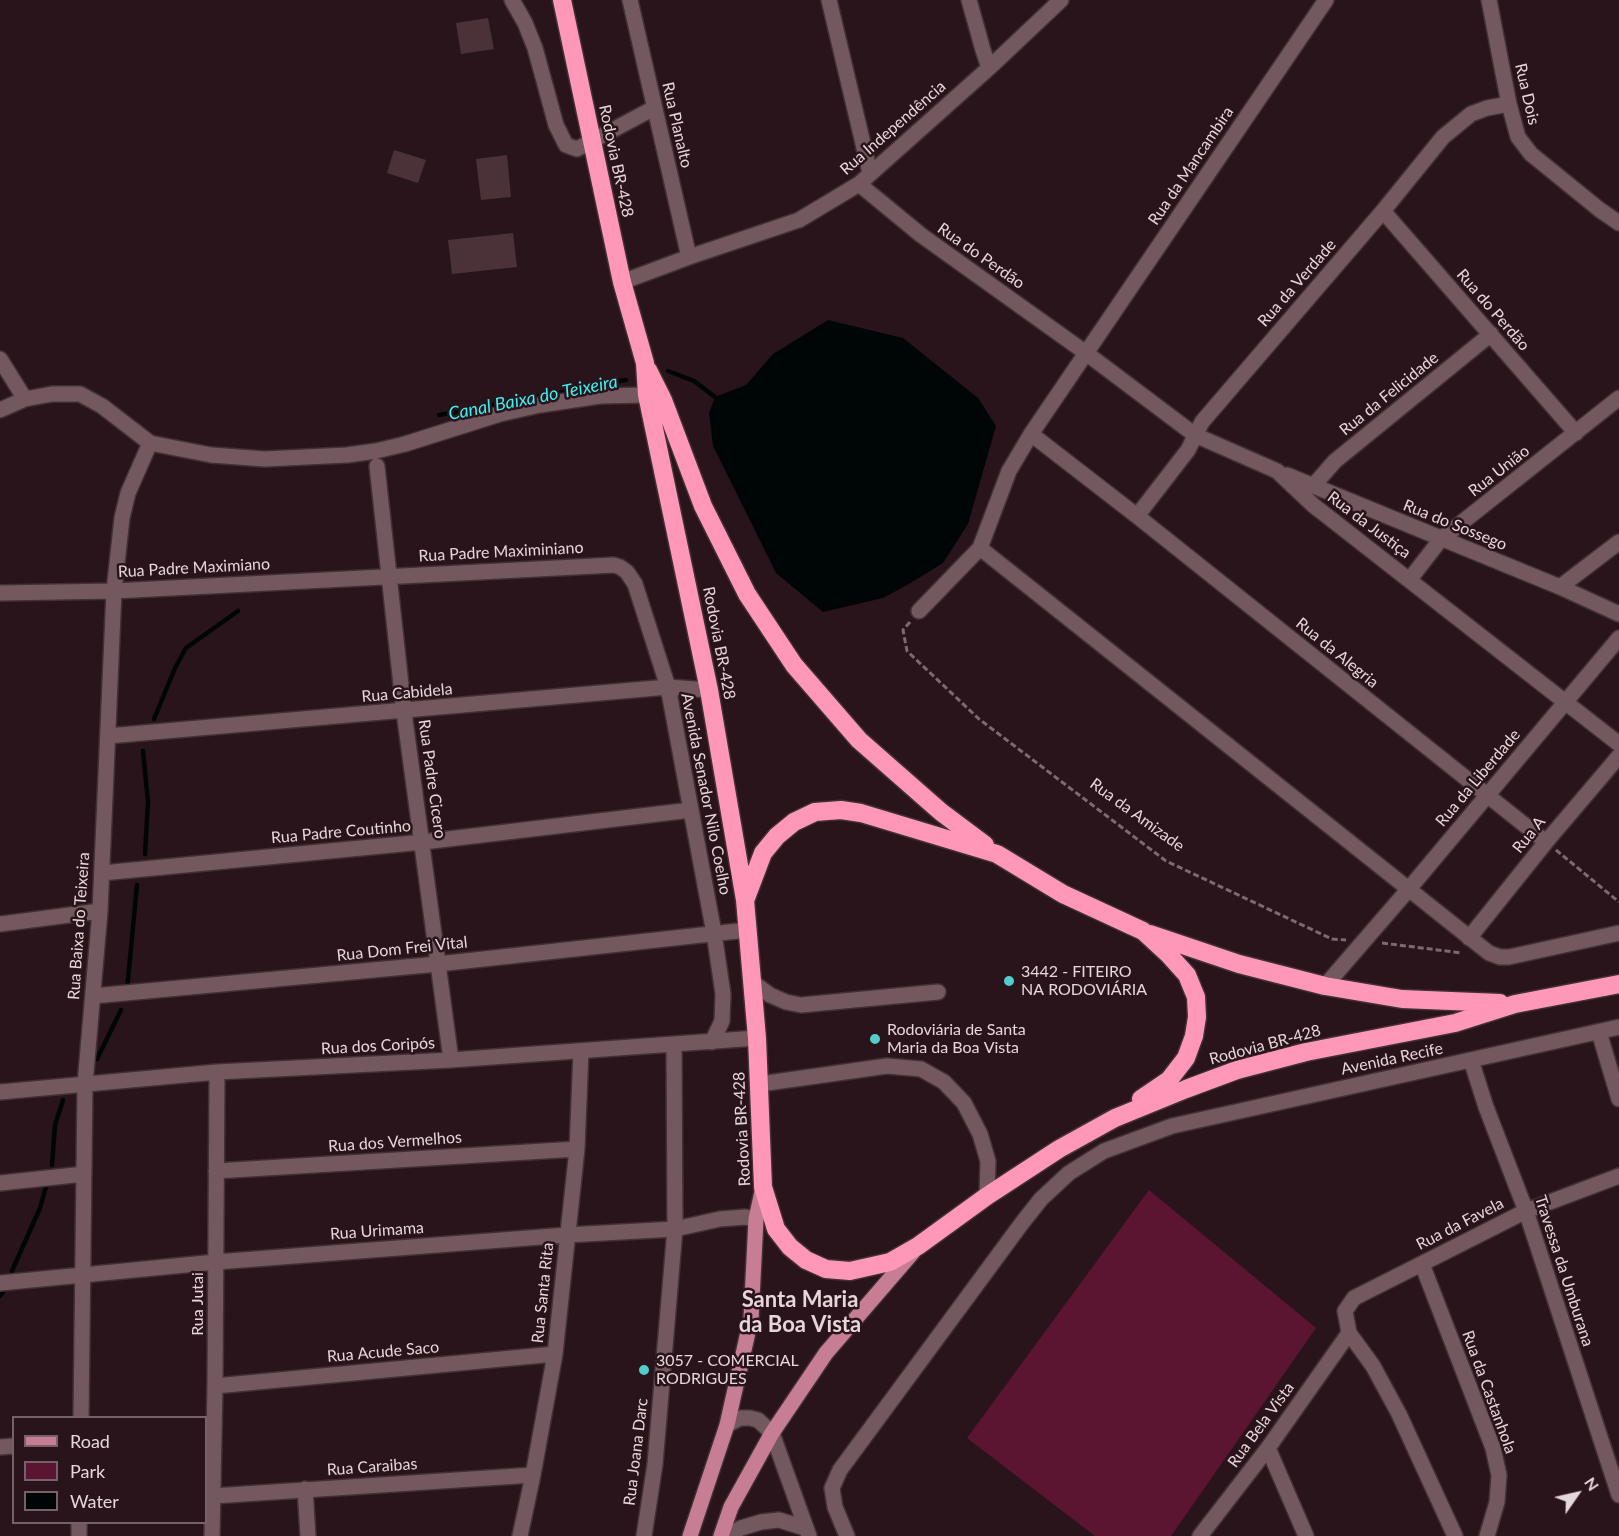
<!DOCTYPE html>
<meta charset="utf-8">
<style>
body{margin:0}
#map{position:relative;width:1619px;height:1536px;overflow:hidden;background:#2a141b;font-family:Lato,sans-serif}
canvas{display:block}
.legend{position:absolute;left:12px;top:1416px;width:195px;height:108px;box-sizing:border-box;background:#2a141b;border:2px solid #756167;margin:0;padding:8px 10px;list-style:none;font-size:18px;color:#e6d5d9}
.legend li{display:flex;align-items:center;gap:12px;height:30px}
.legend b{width:30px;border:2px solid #756167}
.north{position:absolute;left:1547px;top:1464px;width:60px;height:60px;-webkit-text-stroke:4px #2a141b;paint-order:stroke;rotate:56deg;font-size:16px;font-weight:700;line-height:24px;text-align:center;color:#e6d5d9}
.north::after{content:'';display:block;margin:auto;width:21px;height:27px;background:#e6d5d9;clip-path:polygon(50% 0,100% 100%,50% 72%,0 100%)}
</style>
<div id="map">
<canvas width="1619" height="1536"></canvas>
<ul class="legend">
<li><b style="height:8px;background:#c77e94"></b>Road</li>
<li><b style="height:16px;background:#5c1531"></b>Park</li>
<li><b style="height:16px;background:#000606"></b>Water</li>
</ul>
<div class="north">N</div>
</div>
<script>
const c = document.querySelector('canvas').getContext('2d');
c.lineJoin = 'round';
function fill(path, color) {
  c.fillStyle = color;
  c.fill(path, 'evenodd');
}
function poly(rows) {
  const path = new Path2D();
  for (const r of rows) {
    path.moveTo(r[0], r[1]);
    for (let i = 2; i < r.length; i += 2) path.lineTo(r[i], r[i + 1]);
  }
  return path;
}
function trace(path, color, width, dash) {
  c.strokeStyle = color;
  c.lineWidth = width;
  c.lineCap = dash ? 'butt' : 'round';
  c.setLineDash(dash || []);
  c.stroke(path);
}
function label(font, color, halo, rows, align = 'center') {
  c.font = font + ' Lato,sans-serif';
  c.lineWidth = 5;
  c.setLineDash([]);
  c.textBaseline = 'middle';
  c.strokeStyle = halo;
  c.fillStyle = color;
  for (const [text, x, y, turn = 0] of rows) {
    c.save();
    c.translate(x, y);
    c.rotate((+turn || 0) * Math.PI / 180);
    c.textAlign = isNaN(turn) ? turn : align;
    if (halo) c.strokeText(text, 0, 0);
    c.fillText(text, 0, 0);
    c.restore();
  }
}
fill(poly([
 [1149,1190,1316,1328,1171,1536,1095,1536,967,1438]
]), '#5c1531');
fill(poly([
 [828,320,903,338,978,398,996,426,968,524,943,563,909,584,883,598,823,612,776,573,713,446,709,413,715,397,746,385,773,354]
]), '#000606');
trace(poly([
 [668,371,694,381,715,397],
 [439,415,626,380],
 [154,719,175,668,186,648,238,611],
 [143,751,148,802,145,854],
 [127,990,137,885],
 [97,1059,121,1010],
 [52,1165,55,1125,63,1100],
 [12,1271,40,1208,46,1187],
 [0,1296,5,1289]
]), '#000606', 4.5);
fill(poly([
 [488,18,494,49,461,54,456,23],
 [394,150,426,160,418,183,387,173],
 [507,155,511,197,481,200,476,159],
 [513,233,517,267,452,274,448,240]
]), '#4b3239');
const minor = poly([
 [512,0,525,23,535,48,556,125,566,145,577,149,654,108],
 [630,0,689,257],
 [829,0,870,173],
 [969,0,983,50,989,68],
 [1489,0,1509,104,1518,137,1531,154,1600,210,1619,223],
 [859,184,921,235,1086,353,1195,435,1277,471,1313,505,1619,744],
 [1383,211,1576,433],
 [622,282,689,257,799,220,859,184,989,68,1061,0],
 [0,359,25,399],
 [0,410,25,399,52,394,80,394,102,406,150,443,211,455,265,459,347,455,376,451,405,444,500,414,540,405,600,396,647,395],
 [1031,434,1137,516,1546,842],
 [377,466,404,712,451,1060],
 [1287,475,1560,587,1619,614],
 [1313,486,1335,461,1491,334],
 [1137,516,1188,450,1202,422,1383,211,1443,137,1471,114,1487,108,1509,104],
 [980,548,1489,953,1500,957,1509,957,1619,933],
 [1410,579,1441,539,1619,398],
 [1560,587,1619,542],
 [0,593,114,591,614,565,620,567,627,572,635,584,668,687,714,933,723,994,722,1021,712,1042],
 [919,611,980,548,1009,471,1031,434,1326,0],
 [108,736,668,687,709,690],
 [102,873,423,842,691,810],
 [0,924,100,911],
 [1469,938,1546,842,1619,756],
 [751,981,770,995,786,1002,801,1005,938,992],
 [1325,986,1408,890,1619,638],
 [93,996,438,964,747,930],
 [1599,1032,1619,1099],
 [1471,1060,1486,1107,1526,1211,1619,1495],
 [760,1084,887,1066,921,1069,944,1082,964,1103,980,1134,988,1161,987,1196],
 [0,1092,217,1072,451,1060,757,1038],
 [216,1171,577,1149],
 [0,1183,84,1174],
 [1422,1264,1493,1448,1499,1475,1497,1502,1487,1536],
 [0,1283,216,1262,567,1235,675,1229,720,1219,745,1217,756,1219],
 [215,1386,555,1354],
 [81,1418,85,1084,100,911,114,591,122,518,128,493,150,443],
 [727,1425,740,1418,750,1418,758,1420,772,1433,809,1536],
 [0,1447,14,1446],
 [1268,1448,1306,1536],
 [305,1489,308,1536],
 [213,1496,533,1475],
 [79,1536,79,1522],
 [212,1536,215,1386,217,1072],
 [520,1536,533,1475,555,1354,577,1149,581,1051],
 [644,1536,655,1464,675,1229,674,1044],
 [726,1536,741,1528,761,1522,779,1520,805,1528],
 [847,1536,835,1507,832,1488,840,1470,1022,1223,1041,1199,1069,1173,1104,1151,1172,1126,1619,1027],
 [1200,1536,1268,1448,1349,1333],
 [1455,1536,1399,1414,1373,1366,1349,1333,1345,1311,1354,1298,1526,1211,1619,1176]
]);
const major = poly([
 [690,1536,727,1425,751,1319,756,1219,763,1187],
 [721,1536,731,1507,772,1433,826,1353,913,1252]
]);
const highway = poly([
 [562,0,622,282,645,363,647,395,709,690,745,900,757,1038,763,1187,776,1229,790,1247,806,1260,826,1269,850,1271,890,1262,918,1246,987,1196,1059,1149,1115,1118,1186,1089,1237,1070,1306,1052,1455,1023,1515,1004,1619,984],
 [648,370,663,400,703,506,747,594,794,665,859,740,941,812,985,845],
 [746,898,763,853,777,836,794,822,815,812,841,810,861,813,997,854,1063,894,1143,931,1169,955,1187,975,1196,997,1197,1017,1194,1036,1186,1058,1169,1080,1141,1099],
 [1150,934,1239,964,1325,986,1402,999,1500,1003]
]);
trace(minor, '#413034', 18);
trace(major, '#413034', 18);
trace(highway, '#413034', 21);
trace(poly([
 [910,622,903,630,907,651,979,719,1166,861,1332,939,1346,940],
 [1556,850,1619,902],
 [1382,943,1462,953]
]), '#7d696f', 3, [6, 3]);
trace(minor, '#73585f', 15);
trace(major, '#c77e94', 15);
trace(highway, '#ff98b8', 18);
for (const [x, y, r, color] of [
 [1009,981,6,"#52cdcd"],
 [875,1039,6,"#52cdcd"],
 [644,1370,6,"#52cdcd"]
]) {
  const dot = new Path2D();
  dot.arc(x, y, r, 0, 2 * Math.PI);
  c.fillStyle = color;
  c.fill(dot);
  trace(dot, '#2a141b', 2);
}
label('16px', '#e6d5d9', '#2a141b', [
 ["Rua Dois",1527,94,77],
 ["Rua Planalto",677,125,77],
 ["Rua Independência",893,128,-41],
 ["Rodovia BR-428",616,161,78],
 ["Rua da Mancambira",1191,166,-56],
 ["Rua do Perdão",981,256,35],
 ["Rua da Verdade",1297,283,-49],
 ["Rua do Perdão",1493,310,49],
 ["Rua da Felicidade",1389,394,-39],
 ["Rua União",1499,471,-38],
 ["Rua da Justiça",1369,525,37],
 ["Rua do Sossego",1455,525,22],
 ["Rua Padre Maximiniano",501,552,-3],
 ["Rua Padre Maximiano",194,568,-3],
 ["Rodovia BR-428",719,643,79],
 ["Rua da Alegria",1337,653,39],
 ["Rua Cabidela",407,693,-5],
 ["Rua da Liberdade",1478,778,-50],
 ["Rua Padre Cicero",432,779,82],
 ["Avenida Senador Nilo Coelho",706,794,79],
 ["Rua da Amizade",1137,815,36],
 ["Rua Padre Coutinho",341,832,-5],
 ["Rua A",1529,835,-51],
 ["Rua Baixa do Teixeira",79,926,-86],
 ["Rua Dom Frei Vital",402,949,-6],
 ["Rodovia BR-428",1265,1045,-15],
 ["Rua dos Coripós",378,1046,-3],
 ["Avenida Recife",1392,1059,-12],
 ["Rodovia BR-428",742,1129,-93],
 ["Rua dos Vermelhos",395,1142,-4],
 ["Rua da Favela",1460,1224,-27],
 ["Rua Urimama",377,1231,-4],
 ["Travessa da Umburana",1564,1271,72],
 ["Rua Santa Rita",543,1293,-84],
 ["Rua Jutai",198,1304,-90],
 ["Rua Acude Saco",383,1352,-5],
 ["Rua da Castanhola",1489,1392,70],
 ["Rua Bela Vista",1261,1425,-54],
 ["Rua Joana Darc",636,1452,-83],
 ["Rua Caraibas",372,1467,-4]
]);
label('16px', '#e6d5d9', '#2a141b', [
 ["3442 - FITEIRO",1021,972],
 ["NA RODOVIÁRIA",1021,990],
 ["Rodoviária de Santa",887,1030],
 ["Maria da Boa Vista",887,1048],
 ["3057 - COMERCIAL",656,1361],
 ["RODRIGUES",656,1379]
], 'left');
label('italic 18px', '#3bf0f1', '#2a141b', [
 ["Canal Baixa do Teixeira",533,398,-11]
]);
label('bold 22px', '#e6d5d9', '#2a141b', [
 ["Santa Maria",800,1300],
 ["da Boa Vista",800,1325]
]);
</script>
